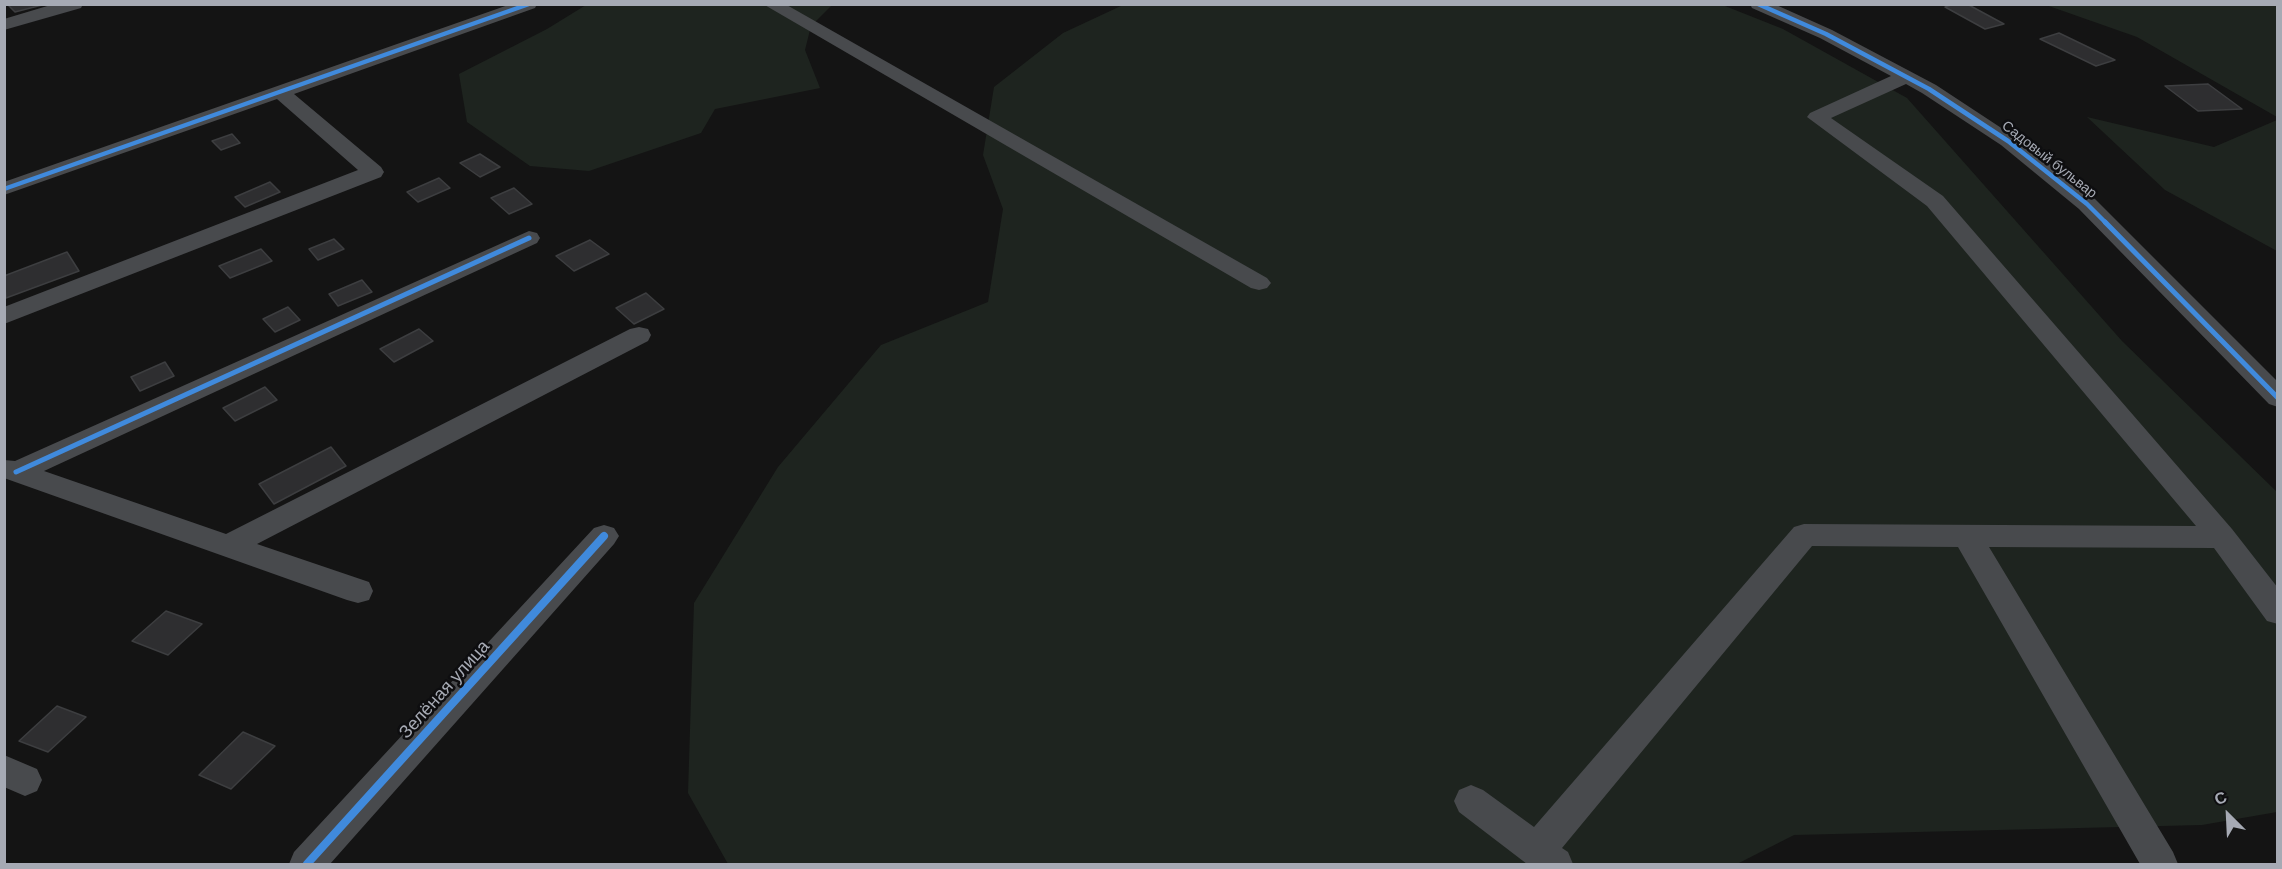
<!DOCTYPE html>
<meta charset="utf-8">
<style>
body{margin:0}
#map{position:relative;width:2282px;height:869px;overflow:hidden;background:#141414;font-family:"DM Sans",sans-serif}
canvas{display:block}
.frame{position:absolute;inset:0;border:6px solid #a6aab4;pointer-events:none}
.north{position:absolute;left:2198px;top:785px;width:60px;height:60px;-webkit-text-stroke:4px #0e0e10;paint-order:stroke;rotate:336deg;font-size:16px;font-weight:700;line-height:24px;text-align:center;color:#a6aab4}
.north::after{content:'';display:block;margin:auto;width:21px;height:27px;background:#a6aab4;clip-path:polygon(50% 0,100% 100%,50% 72%,0 100%)}
</style>
<div id="map">
<canvas width="2282" height="869"></canvas>
<div class="frame"></div>
<div class="north">С</div>
</div>
<script>
const c = document.querySelector('canvas').getContext('2d');
c.lineJoin = 'round';
function fill(path, color) {
  c.fillStyle = color;
  c.fill(path, 'evenodd');
}
function poly(rows) {
  const path = new Path2D();
  for (const r of rows) {
    path.moveTo(r[0], r[1]);
    for (let i = 2; i < r.length; i += 2) path.lineTo(r[i], r[i + 1]);
  }
  return path;
}
function trace(path, color, width, dash) {
  c.strokeStyle = color;
  c.lineWidth = width;
  c.lineCap = dash ? 'butt' : 'round';
  c.setLineDash(dash || []);
  c.stroke(path);
}
function label(font, color, halo, rows, align = 'center') {
  c.font = font + ' "DM Sans",sans-serif';
  c.lineWidth = 5;
  c.setLineDash([]);
  c.textBaseline = 'middle';
  c.strokeStyle = halo;
  c.fillStyle = color;
  for (const [text, x, y, turn = 0] of rows) {
    c.save();
    c.translate(x, y);
    c.rotate((+turn || 0) * Math.PI / 180);
    c.textAlign = isNaN(turn) ? turn : align;
    if (halo) c.strokeText(text, 0, 0);
    c.fillText(text, 0, 0);
    c.restore();
  }
}
fill(poly([
 [1720,4,1783,29,1907,98,2122,341,2277,492,2277,812,2202,825,1794,835,1737,864,728,864,688,793,694,603,778,467,881,345,988,302,1003,209,983,155,994,87,1063,33,1123,5],
 [586,5,832,5,811,26,805,50,820,88,715,109,701,133,589,171,530,166,467,122,459,74,547,29],
 [2046,5,2277,5,2277,117,2137,37],
 [2087,117,2214,147,2277,120,2277,251,2165,190]
]), '#1e241f');
const building = poly([
 [13,4,42,4,42,5,15,12,9,6,13,4],
 [1954,4,1967,4,2004,24,1985,29,1945,7,1954,4],
 [2059,33,2115,60,2096,66,2040,39,2059,33],
 [2208,84,2242,109,2198,111,2165,86,2208,84],
 [232,134,240,143,221,150,212,141,232,134],
 [480,154,500,167,480,177,460,163,480,154],
 [439,178,450,188,418,202,407,192,439,178],
 [270,182,280,192,245,207,235,197,270,182],
 [514,188,532,204,509,214,491,198,514,188],
 [334,239,344,249,318,260,309,249,334,239],
 [590,240,609,254,574,271,556,256,590,240],
 [261,249,272,261,230,278,219,266,261,249],
 [67,252,79,271,6,298,4,276,67,252],
 [362,280,372,292,338,306,329,294,362,280],
 [646,293,664,309,634,324,616,308,646,293],
 [288,307,300,320,275,332,263,319,288,307],
 [419,329,433,341,394,362,380,349,419,329],
 [165,362,174,376,140,391,131,377,165,362],
 [265,387,277,400,235,421,223,408,265,387],
 [331,447,346,466,274,504,259,484,331,447],
 [166,611,202,624,168,655,132,641,166,611],
 [57,706,86,717,48,752,19,741,57,706],
 [243,732,275,746,231,789,199,775,243,732]
]);
fill(building, '#2e2e30');
trace(building, '#3d3e40', 1.5);
fill(poly([
 [54,4,83,4,81,8,4,30,4,19,54,4],
 [511,4,537,4,535,8,294,94,381,167,384,172,381,177,4,324,4,307,358,170,277,99,4,195,4,182,511,4],
 [763,4,785,4,1267,278,1271,283,1267,288,1259,290,1251,288,763,4],
 [1750,4,1774,4,1832,30,1936,85,2015,137,2095,199,2278,382,2278,407,2269,404,2079,209,2001,145,1922,93,1906,84,1831,118,1943,196,2232,529,2278,588,2278,624,2267,621,2214,548,1989,547,2173,852,2178,864,2140,864,1958,547,1812,546,1562,848,1568,852,1573,864,1527,864,1459,812,1454,801,1459,790,1471,785,1483,790,1534,827,1794,527,1804,524,2196,526,1927,206,1807,117,1810,113,1891,76,1820,38,1752,8,1750,4],
 [529,231,537,233,540,238,537,243,44,471,226,534,630,329,639,327,648,329,651,335,648,341,257,544,369,582,373,591,369,600,358,603,347,600,4,478,4,460,15,461,529,231],
 [604,525,614,528,619,536,614,544,330,864,289,864,294,852,594,528,604,525],
 [4,755,37,769,42,780,37,791,25,796,4,787,4,755]
]), '#484a4d');
trace(poly([
 [1758,4,1826,34,1929,89,2008,141,2087,204,2106,223],
 [4,189,529,4]
]), '#408adc', 4.5);
trace(poly([
 [2105,222,2278,398],
 [16,472,529,238]
]), '#408adc', 5);
trace(poly([
 [307,864,604,536]
]), '#408adc', 8);
label('14px', '#a6aab4', '#0e0e10', [
 ["Садовый бульвар",2049,160,38]
]);
label('18px', '#a6aab4', '#0e0e10', [
 ["Зелёная улица",445,690,-48]
]);
</script>
